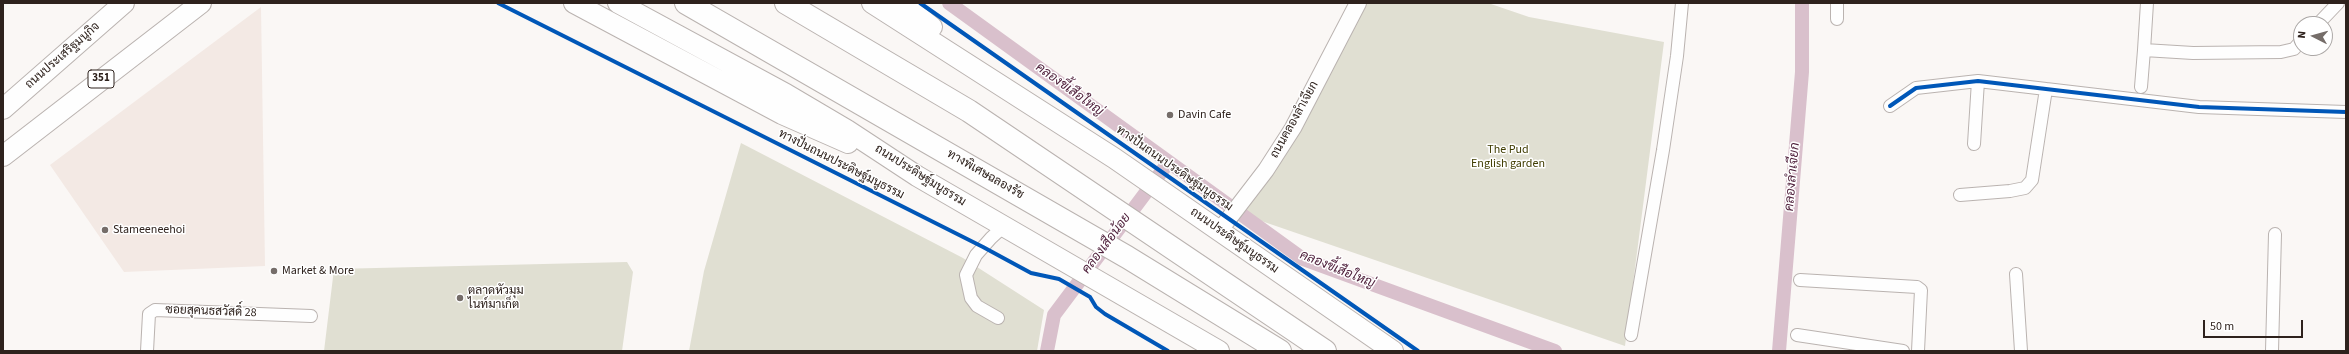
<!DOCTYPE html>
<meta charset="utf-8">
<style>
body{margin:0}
#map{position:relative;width:2349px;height:354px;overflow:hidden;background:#faf7f5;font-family:"Source Sans 3",sans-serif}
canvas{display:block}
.frame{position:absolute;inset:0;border:4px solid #2e221d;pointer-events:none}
.north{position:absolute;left:2293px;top:16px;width:40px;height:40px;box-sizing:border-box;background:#fff;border:1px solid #aba7a5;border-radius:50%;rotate:276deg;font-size:11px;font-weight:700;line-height:16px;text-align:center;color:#2e221d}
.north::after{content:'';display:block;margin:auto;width:14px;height:18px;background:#756d69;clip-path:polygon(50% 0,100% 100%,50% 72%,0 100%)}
.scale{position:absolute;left:2203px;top:320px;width:100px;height:18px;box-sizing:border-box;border:2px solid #2e221d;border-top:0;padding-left:5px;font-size:12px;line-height:14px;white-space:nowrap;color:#2e221d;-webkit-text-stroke:3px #fff;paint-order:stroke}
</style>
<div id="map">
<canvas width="2349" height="354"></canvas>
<div class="frame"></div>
<div class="north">N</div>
<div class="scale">50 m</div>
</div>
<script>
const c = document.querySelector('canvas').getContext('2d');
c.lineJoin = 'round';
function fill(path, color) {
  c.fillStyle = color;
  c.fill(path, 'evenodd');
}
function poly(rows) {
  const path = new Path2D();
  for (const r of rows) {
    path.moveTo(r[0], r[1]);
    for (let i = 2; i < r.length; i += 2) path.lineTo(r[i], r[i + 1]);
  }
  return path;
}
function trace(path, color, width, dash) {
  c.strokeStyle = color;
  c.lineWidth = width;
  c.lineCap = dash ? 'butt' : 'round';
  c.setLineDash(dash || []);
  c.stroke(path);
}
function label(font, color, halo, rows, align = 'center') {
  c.font = font + ' "Source Sans 3",Sarabun,sans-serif';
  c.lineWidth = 3;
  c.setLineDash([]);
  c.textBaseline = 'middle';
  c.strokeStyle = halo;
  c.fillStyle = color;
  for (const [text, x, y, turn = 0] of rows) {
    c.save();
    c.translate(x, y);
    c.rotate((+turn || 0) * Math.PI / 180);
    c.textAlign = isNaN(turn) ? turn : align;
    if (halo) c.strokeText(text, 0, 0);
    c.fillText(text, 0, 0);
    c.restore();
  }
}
fill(poly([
 [261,7,265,266,124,272,50,165]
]), '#f3e9e4');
fill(poly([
 [1358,3,1488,3,1529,17,1664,42,1625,346,1241,214],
 [741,143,963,258,1044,310,1037,351,689,351,704,271],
 [627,262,633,272,622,351,324,351,334,269]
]), '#e0dfd2');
trace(poly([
 [949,3,1303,259,1555,351],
 [1047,351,1054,315,1168,163],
 [1779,351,1802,72,1802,3]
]), '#d9c0cc', 14);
const minor = poly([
 [1837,3,1837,19],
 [2147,3,2144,50,2193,53,2281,52,2294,49,2301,41],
 [2318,24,2338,3],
 [2141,87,2144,50],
 [1890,106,1916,88,1978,81,2199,107,2346,112],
 [1974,144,1978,81],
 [1960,195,2010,191,2025,188,2032,180,2046,89],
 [2016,274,2021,351],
 [1800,280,1917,287,1921,290,1918,351],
 [998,318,977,306,971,298,966,275,976,255,991,238,1004,226],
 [1631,335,1663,150,1677,56,1682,3],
 [1797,335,1903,351],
 [147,351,149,314,155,310,311,316],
 [2272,351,2275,234]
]);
const tertiary = poly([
 [1220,230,1266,170,1293,128,1358,3]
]);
const primary = poly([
 [574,3,782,114,848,143],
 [618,3,786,94,847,130,917,176,1219,351],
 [872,3,1114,158,1393,351],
 [902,3,932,27],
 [3,109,124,3],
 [3,156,201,3]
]);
const motorway = poly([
 [686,3,1127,257,1280,351],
 [786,3,969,111,1325,351]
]);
trace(minor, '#bab3b0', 14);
trace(tertiary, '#bab3b0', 18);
trace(primary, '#bab3b0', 22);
trace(motorway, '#bab3b0', 24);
trace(minor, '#fefefe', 12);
trace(tertiary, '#fefefe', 16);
trace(primary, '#fefefe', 20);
trace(motorway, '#fefefe', 22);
trace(poly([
 [498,3,983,247,1031,273,1059,279,1090,297,1096,307,1105,314,1168,351],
 [920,3,1418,351],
 [1890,106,1916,88,1978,81,2199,107,2346,112]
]), '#0057b8', 4);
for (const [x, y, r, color] of [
 [1170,115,4,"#756d69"],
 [105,230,4,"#756d69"],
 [274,271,4,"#756d69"],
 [460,298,4,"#756d69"]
]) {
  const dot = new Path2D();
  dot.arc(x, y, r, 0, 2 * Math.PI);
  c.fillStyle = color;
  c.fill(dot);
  trace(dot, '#fff', 1.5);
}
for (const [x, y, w] of [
 [101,79,26]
]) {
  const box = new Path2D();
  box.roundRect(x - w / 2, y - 9, w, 18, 3);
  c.fillStyle = '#fff';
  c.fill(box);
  trace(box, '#2e221d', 1);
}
label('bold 11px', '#2e221d', null, [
 ["351",101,79]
]);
label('12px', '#2e221d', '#fff', [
 ["ถนนประเสริฐมนูกิจ",63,56,-41],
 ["ถนนคลองลำเจียก",1295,120,-61],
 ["ทางปั่นถนนประดิษฐ์มนูธรรม",841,165,27],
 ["ทางปั่นถนนประดิษฐ์มนูธรรม",1174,169,35],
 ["ทางพิเศษฉลองรัช",985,175,30],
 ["ถนนประดิษฐ์มนูธรรม",920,176,32],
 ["ถนนประดิษฐ์มนูธรรม",1234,241,35],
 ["ซอยสุคนธสวัสดิ์ 28",211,312,2]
]);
label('12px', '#2e221d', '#fff', [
 ["Davin Cafe",1178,115],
 ["Stameeneehoi",113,230],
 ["Market & More",282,271],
 ["ตลาดหัวมุม",468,291],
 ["ไนท์มาเก็ต",468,305]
], 'left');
label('12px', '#3f3c00', '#fff', [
 ["The Pud",1508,150],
 ["English garden",1508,164]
]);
label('italic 13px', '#51233e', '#fff', [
 ["คลองขี้เสือใหญ่",1069,90,36],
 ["คลองลำเจียก",1793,177,-85],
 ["คลองเสือน้อย",1107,244,-53],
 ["คลองขี้เสือใหญ่",1337,270,22]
]);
</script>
